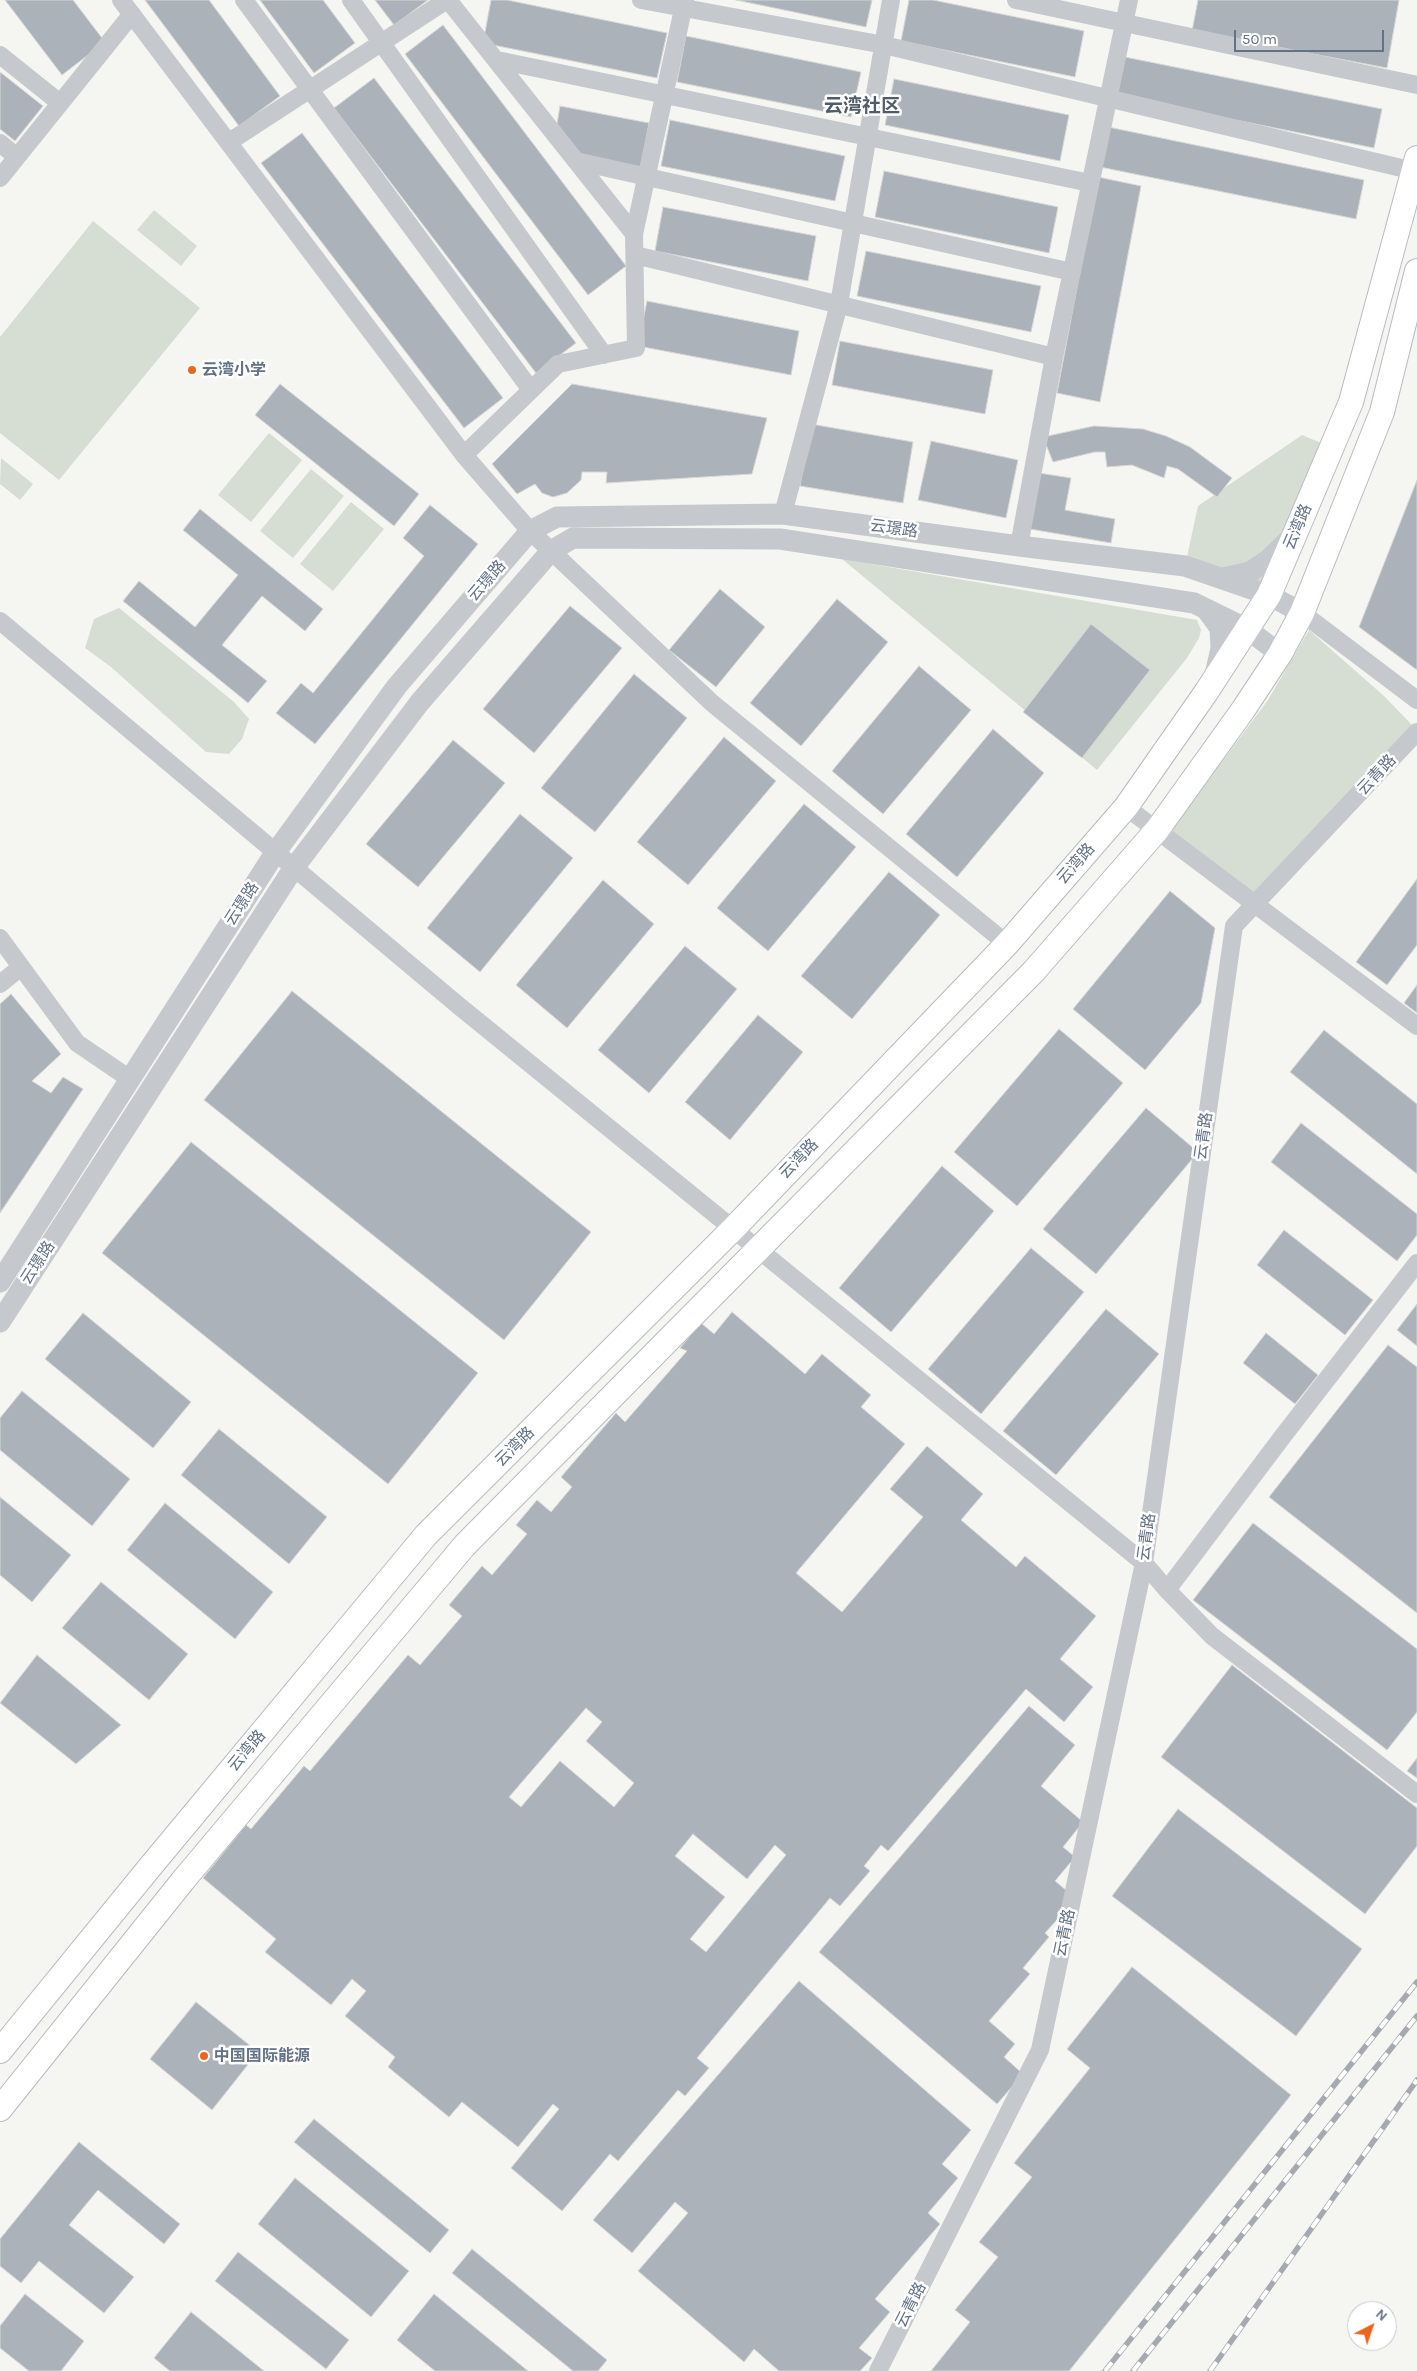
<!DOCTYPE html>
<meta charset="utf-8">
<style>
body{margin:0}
#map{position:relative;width:1417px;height:2371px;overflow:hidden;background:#f5f6f2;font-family:Karla,sans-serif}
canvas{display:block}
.north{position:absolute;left:1347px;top:2301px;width:50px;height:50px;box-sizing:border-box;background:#fff;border:1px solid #c1c7ce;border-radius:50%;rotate:41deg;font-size:14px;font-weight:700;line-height:20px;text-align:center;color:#637285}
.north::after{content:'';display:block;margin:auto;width:18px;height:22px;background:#ec651c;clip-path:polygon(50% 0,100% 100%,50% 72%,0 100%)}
.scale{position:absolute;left:1234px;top:30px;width:150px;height:22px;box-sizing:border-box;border:2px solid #637285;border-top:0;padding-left:6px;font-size:15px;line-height:18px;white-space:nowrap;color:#637285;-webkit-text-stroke:4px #fff;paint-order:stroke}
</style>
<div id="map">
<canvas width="1417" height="2371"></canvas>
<div class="north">N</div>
<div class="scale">50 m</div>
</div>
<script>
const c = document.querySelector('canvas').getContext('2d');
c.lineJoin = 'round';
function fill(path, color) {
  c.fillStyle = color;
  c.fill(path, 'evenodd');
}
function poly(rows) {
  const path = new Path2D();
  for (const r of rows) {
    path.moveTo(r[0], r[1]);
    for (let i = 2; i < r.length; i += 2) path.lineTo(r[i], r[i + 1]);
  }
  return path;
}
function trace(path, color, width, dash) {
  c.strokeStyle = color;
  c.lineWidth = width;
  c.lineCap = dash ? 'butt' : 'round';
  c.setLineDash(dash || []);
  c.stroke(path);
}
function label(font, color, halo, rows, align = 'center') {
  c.font = font + ' Karla,"Noto Sans SC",sans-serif';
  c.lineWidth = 5;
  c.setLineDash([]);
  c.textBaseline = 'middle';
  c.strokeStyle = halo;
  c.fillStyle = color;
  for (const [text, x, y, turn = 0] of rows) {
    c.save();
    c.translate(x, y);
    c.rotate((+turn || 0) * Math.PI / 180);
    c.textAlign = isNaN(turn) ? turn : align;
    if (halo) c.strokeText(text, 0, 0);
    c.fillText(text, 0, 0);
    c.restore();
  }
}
fill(poly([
 [154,210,197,246,181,266,137,230],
 [93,221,200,308,59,480,0,433,0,337],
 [269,433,302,460,251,522,218,495],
 [1302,435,1333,448,1269,595,1185,566,1198,506],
 [1,458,33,484,20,500,0,484],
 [311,469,344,496,293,558,260,531],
 [351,502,384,529,333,591,300,564],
 [842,559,1197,620,1201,630,1199,638,1187,658,1097,770],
 [119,608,234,702,249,719,242,739,229,754,206,752,111,667,85,648,94,619],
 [1309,630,1384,696,1413,726,1253,894,1170,831,1268,700]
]), '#d6ddd3');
const building = poly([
 [5,0,73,0,105,42,62,75,5,0],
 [145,0,209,0,280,96,239,126,145,0],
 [260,0,323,0,355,43,314,73,260,0],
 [375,0,428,0,394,25,375,0],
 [491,0,507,0,667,33,657,78,483,43,491,0],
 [736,0,872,0,866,27,736,0],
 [909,0,933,0,1084,31,1075,77,901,41,909,0],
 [1198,0,1399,0,1387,68,1192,31,1198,0],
 [443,25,626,266,588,295,405,54,443,25],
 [686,36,861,72,851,117,677,82,686,36],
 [1125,57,1382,109,1374,148,1117,96,1125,57],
 [0,72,43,106,15,141,0,129,0,72],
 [374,78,576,343,536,373,334,108,374,78],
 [894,79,1069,115,1060,161,885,125,894,79],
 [560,106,649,123,641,167,579,154,556,130,560,106],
 [670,120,845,156,835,201,661,166,670,120],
 [1108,127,1364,180,1356,219,1100,167,1108,127],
 [302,133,503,398,464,428,261,163,302,133],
 [884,171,1058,207,1049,253,875,217,884,171],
 [1098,177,1141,186,1100,402,1057,393,1098,177],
 [663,207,816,236,808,281,655,251,663,207],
 [866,251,1041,286,1031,332,857,296,866,251],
 [647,301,799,331,791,375,638,346,647,301],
 [840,341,993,370,985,414,832,385,840,341],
 [280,384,419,494,394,526,255,415,280,384],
 [572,384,767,418,752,474,606,483,607,472,582,472,581,480,567,493,553,497,542,493,535,484,517,494,492,464,572,384],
 [811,424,913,442,903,503,800,486,811,424],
 [1094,426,1143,429,1166,436,1190,447,1232,478,1217,497,1178,469,1167,466,1164,478,1132,465,1107,467,1105,452,1095,452,1053,462,1043,437,1094,426],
 [931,441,1018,460,1006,518,918,500,931,441],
 [1039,473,1071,478,1065,510,1115,519,1111,543,1030,529,1039,473],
 [1417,480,1417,670,1359,627,1417,480],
 [430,505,478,544,315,744,276,713,301,683,313,693,424,556,403,538,430,505],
 [200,509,323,609,305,631,262,596,222,645,267,681,248,703,123,601,139,581,195,627,238,575,183,530,200,509],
 [720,589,765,627,716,687,669,650,720,589],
 [837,599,888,642,801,746,750,703,837,599],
 [570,606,622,648,534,753,483,709,570,606],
 [1091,624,1150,670,1082,758,1023,712,1091,624],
 [919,666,971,710,883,814,832,771,919,666],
 [634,674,687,718,595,832,541,788,634,674],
 [993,729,1044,773,957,877,906,834,993,729],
 [724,737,776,781,688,885,637,842,724,737],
 [453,740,505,783,418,887,366,844,453,740],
 [804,804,856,847,768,951,717,908,804,804],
 [520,814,573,858,480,972,427,928,520,814],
 [889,872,940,915,852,1019,801,976,889,872],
 [1417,879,1417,945,1387,985,1356,962,1417,879],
 [603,880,654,924,567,1028,516,985,603,880],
 [1170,891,1215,928,1201,1003,1145,1070,1073,1009,1170,891],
 [685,946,737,989,649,1093,598,1050,685,946],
 [1417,985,1417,1013,1404,1003,1417,985],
 [292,991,591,1232,504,1340,204,1100,292,991],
 [11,994,61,1054,32,1081,51,1093,63,1077,83,1089,0,1213,0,1004,11,994],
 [758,1015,803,1052,730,1140,685,1102,758,1015],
 [1059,1029,1123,1083,1017,1206,954,1152,1059,1029],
 [1324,1030,1417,1104,1417,1174,1290,1072,1324,1030],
 [1146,1108,1198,1152,1096,1274,1043,1229,1146,1108],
 [1301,1123,1417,1214,1417,1235,1397,1261,1271,1162,1301,1123],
 [191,1142,478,1373,388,1484,102,1253,191,1142],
 [942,1166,994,1211,891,1332,839,1288,942,1166],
 [1284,1230,1373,1300,1345,1335,1257,1265,1284,1230],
 [1031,1248,1084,1292,981,1414,928,1369,1031,1248],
 [1417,1304,1417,1346,1397,1330,1417,1304],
 [1106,1309,1159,1354,1056,1475,1003,1431,1106,1309],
 [732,1312,805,1374,822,1354,871,1395,861,1407,905,1444,796,1573,842,1612,923,1517,890,1489,927,1446,983,1494,961,1520,1016,1567,1025,1556,1096,1616,1060,1659,1093,1687,1064,1722,1026,1689,888,1851,881,1845,864,1866,870,1871,840,1906,830,1898,697,2058,709,2068,685,2096,678,2090,618,2161,610,2154,562,2211,511,2168,559,2109,553,2104,518,2147,462,2102,449,2117,388,2067,395,2057,345,2016,366,1991,352,1979,331,2005,265,1952,276,1939,203,1878,246,1825,251,1829,304,1766,310,1771,408,1655,420,1665,462,1616,449,1605,482,1566,492,1575,527,1534,516,1525,537,1500,551,1512,572,1487,561,1477,616,1413,625,1422,687,1351,680,1348,701,1323,714,1334,732,1312],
 [586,1708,602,1722,586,1741,634,1783,614,1807,560,1761,521,1807,509,1797,586,1708],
 [693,1834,747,1879,775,1845,786,1855,706,1952,690,1939,725,1897,675,1856,693,1834],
 [83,1313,191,1402,153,1448,45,1359,83,1313],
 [1266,1333,1318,1375,1295,1404,1243,1363,1266,1333],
 [1388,1345,1417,1367,1417,1613,1269,1497,1388,1345],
 [22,1391,130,1479,92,1526,0,1450,0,1418,22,1391],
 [219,1429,327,1517,289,1564,181,1475,219,1429],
 [0,1497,71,1555,32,1602,0,1575,0,1497],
 [165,1503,273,1592,235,1639,127,1550,165,1503],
 [1253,1523,1417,1649,1417,1712,1387,1750,1193,1600,1253,1523],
 [101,1582,188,1654,149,1700,62,1628,101,1582],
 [37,1655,121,1725,76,1764,0,1703,37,1655],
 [1232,1665,1417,1808,1417,1846,1365,1914,1161,1757,1232,1665],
 [1029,1706,1075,1745,1041,1786,1083,1822,1063,1847,1075,1857,1055,1881,1067,1891,1064,1912,1045,1933,1049,1937,1023,1968,1030,1974,989,2021,1015,2044,1004,2057,1023,2074,997,2104,819,1952,1029,1706],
 [1417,1758,1417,1778,1407,1771,1417,1758],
 [1178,1809,1362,1949,1296,2036,1112,1896,1178,1809],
 [1132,1967,1291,2095,1069,2371,931,2371,970,2322,955,2310,998,2257,979,2242,1032,2177,1014,2163,1090,2068,1067,2049,1132,1967],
 [799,1981,971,2130,942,2164,958,2178,928,2213,940,2224,875,2299,890,2312,859,2348,872,2358,860,2371,779,2371,754,2349,744,2362,638,2271,688,2213,675,2202,632,2253,593,2220,799,1981],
 [196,2002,258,2052,212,2110,150,2059,196,2002],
 [314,2119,449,2230,430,2253,294,2142,314,2119],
 [79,2142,180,2224,164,2244,98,2190,69,2225,134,2277,104,2313,39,2261,21,2283,0,2266,0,2239,79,2142],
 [295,2178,409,2271,371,2317,258,2224,295,2178],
 [472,2249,607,2360,598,2371,573,2371,452,2273,472,2249],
 [238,2252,349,2340,326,2369,215,2281,238,2252],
 [25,2294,84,2341,61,2371,29,2371,0,2348,0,2326,25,2294],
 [434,2294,528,2371,435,2371,397,2340,434,2294],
 [191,2312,264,2371,170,2371,154,2358,191,2312]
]);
fill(building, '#abb2b9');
trace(building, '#d7d7d5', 1);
const secondary = poly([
 [0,2051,150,1867,426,1535,734,1228,1007,944,1126,807,1207,691,1269,595,1351,402,1417,158],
 [0,2109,185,1878,465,1545,1034,971,1157,830,1243,710,1280,654,1302,613,1382,412,1417,271]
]);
trace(secondary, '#b7bbc1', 26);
trace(poly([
 [121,0,464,455,530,531,712,703,1007,944],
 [244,0,531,390],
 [351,0,604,355],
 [448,0,634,234,636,348,558,364,464,455],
 [641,0,884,45,1414,171],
 [1016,0,1417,85],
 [0,55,60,103],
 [497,60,1090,183],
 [229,142,447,0],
 [0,143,17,157],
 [576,161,1072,272],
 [0,178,132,14],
 [634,234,685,0],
 [635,255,1054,357],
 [783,514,839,304,891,0],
 [1019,546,1054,357,1129,0],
 [1302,613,1417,700],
 [0,621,459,1006,1144,1563,1167,1590,1283,1436,1417,1263],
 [1126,807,1417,1026],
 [0,938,77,1043,130,1079],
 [0,984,21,967],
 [1167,1590,1212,1636,1417,1794],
 [878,2371,1040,2050,1144,1563,1234,926,1417,732]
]), '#c5c8cc', 18);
trace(poly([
 [1223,578,1250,572,1268,560,1295,534],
 [1206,609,1220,628,1221,648,1215,675],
 [0,1282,275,853,397,686,530,531,557,517,783,514,1019,546,1185,566,1269,595,1302,613],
 [0,1322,293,869,420,702,551,551,573,538,780,539,1194,603,1247,629,1280,654]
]), '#c5c8cc', 21);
trace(secondary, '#fff', 24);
const rail = poly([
 [1105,2371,1417,1982],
 [1133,2371,1417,2016],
 [1210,2371,1417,2080]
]);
trace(rail, '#a5aab1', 5.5);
trace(rail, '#fff', 4, [11]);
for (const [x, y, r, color] of [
 [192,370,5,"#ec651c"],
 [204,2056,5,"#ec651c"]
]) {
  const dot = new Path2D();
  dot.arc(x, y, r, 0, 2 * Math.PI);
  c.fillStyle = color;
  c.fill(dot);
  trace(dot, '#fff', 2);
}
label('bold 16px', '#637285', '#fff', [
 ["云湾小学",202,370],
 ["中国国际能源",214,2056]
], 'left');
label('16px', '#637285', '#fff', [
 ["云湾路",1298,527,-67],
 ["云璟路",894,529,8],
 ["云璟路",487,581,-49],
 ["云青路",1377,775,-47],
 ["云湾路",1076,864,-49],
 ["云璟路",242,904,-57],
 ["云青路",1204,1136,-82],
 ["云湾路",799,1159,-46],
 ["云璟路",38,1263,-57],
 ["云湾路",515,1447,-45],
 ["云青路",1147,1537,-82],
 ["云湾路",247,1751,-50],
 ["云青路",1065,1933,-78],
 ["云青路",911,2305,-63]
]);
label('bold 19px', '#515c69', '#fff', [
 ["云湾社区",862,107]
]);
</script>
